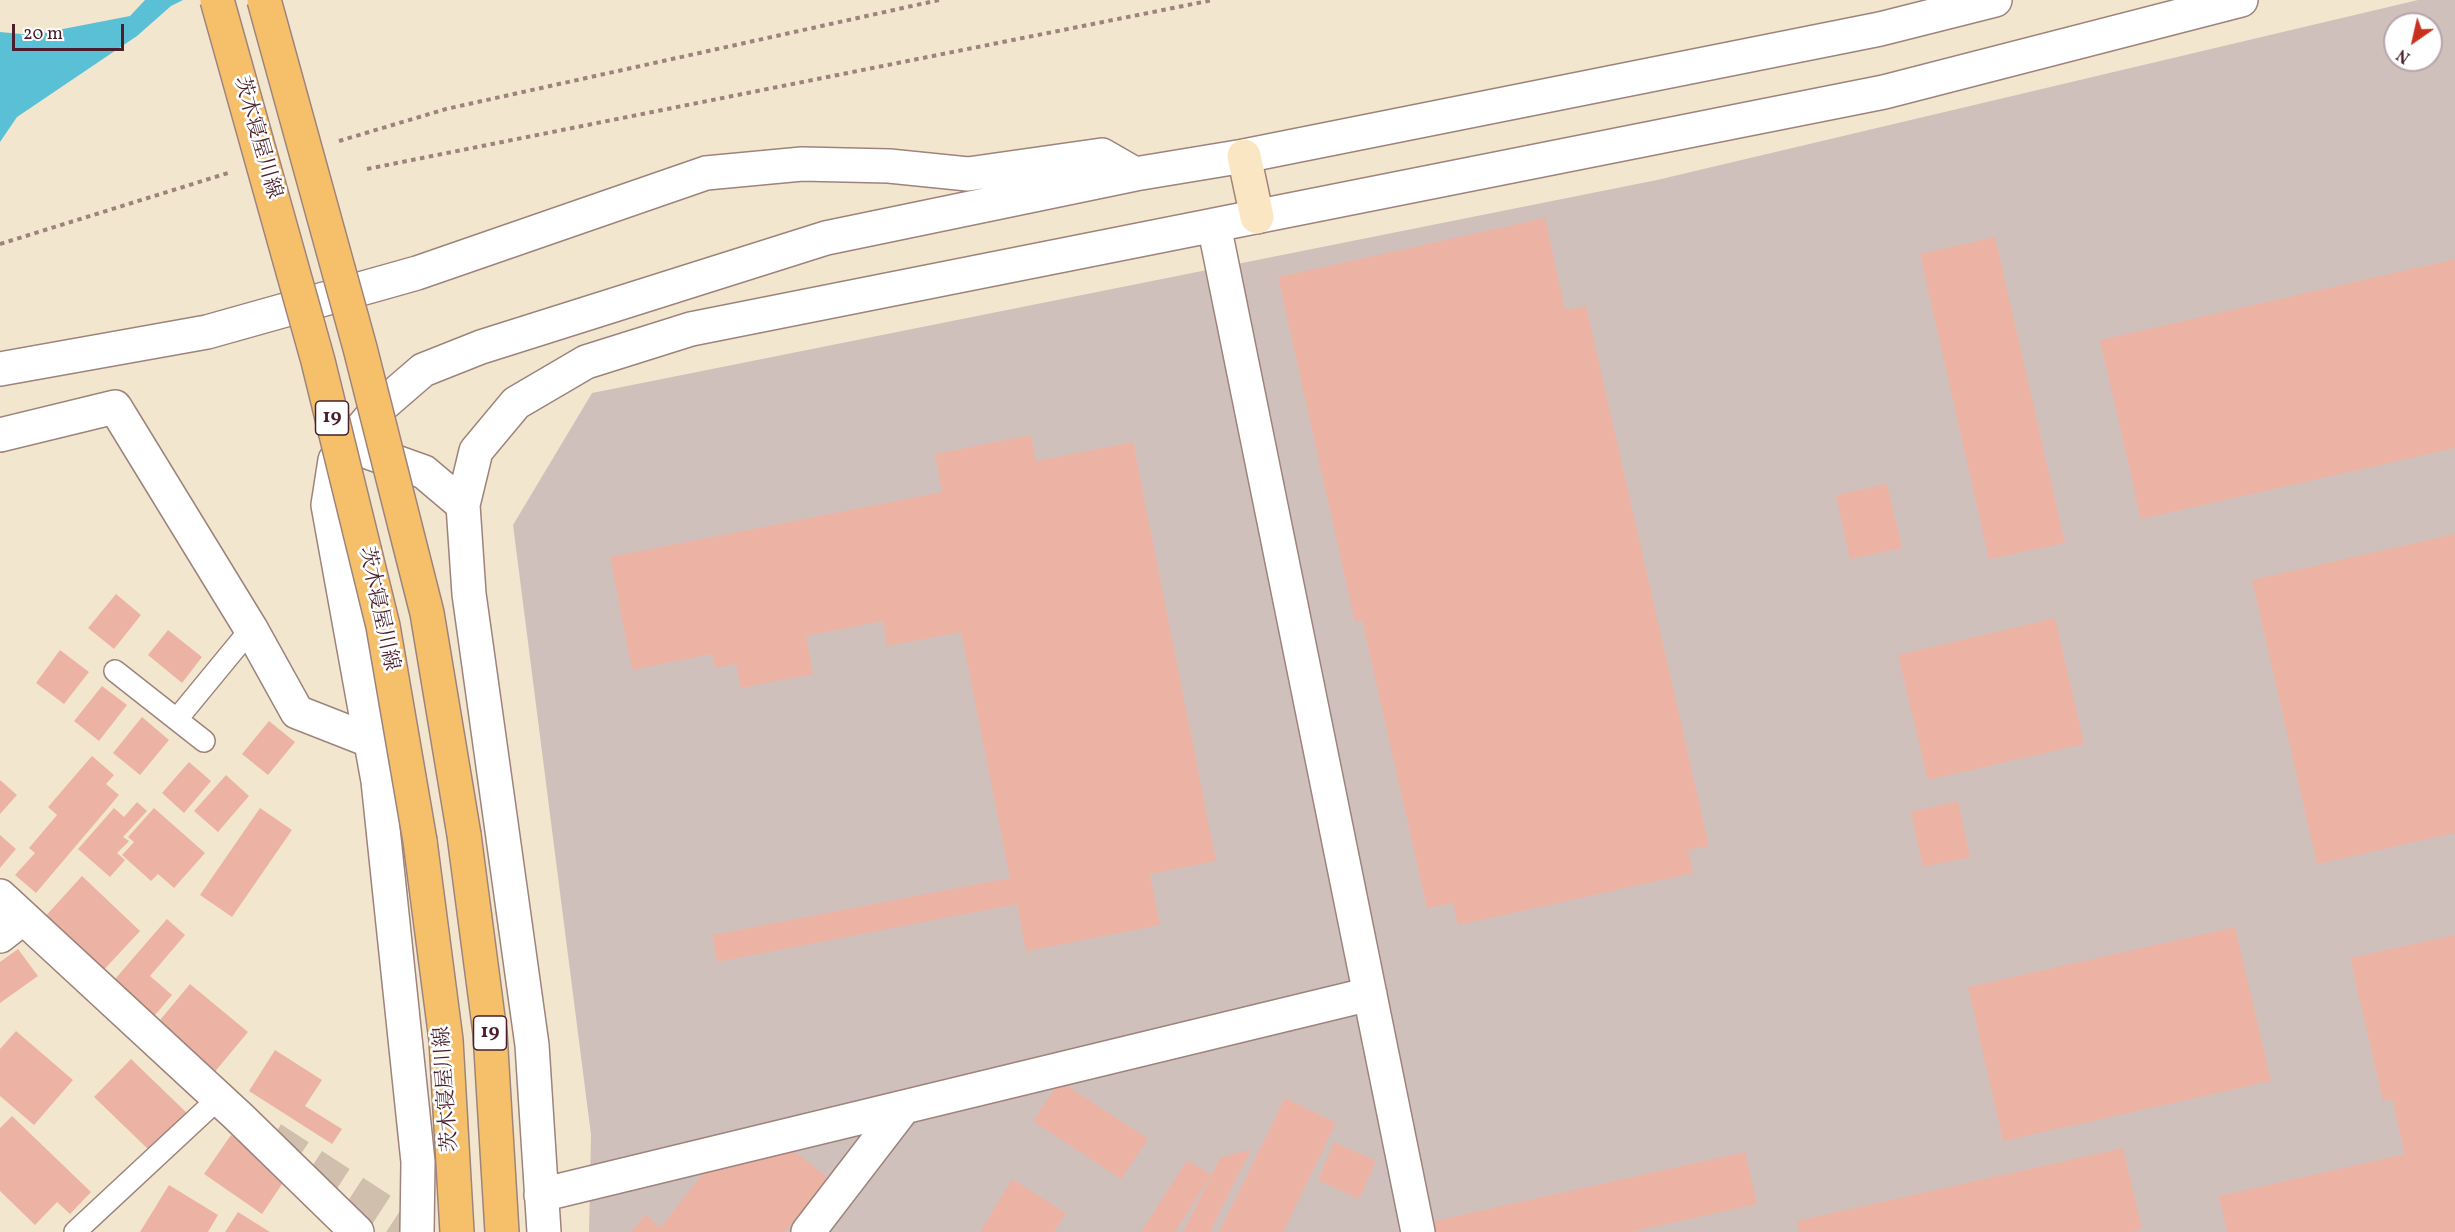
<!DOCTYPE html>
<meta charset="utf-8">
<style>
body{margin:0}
#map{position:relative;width:2455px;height:1232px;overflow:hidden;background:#f2e7ce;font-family:Vollkorn,serif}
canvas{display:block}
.north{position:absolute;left:2383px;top:12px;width:60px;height:60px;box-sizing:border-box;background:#fff;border:2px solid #b7a5aa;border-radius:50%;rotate:214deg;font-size:16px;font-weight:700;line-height:24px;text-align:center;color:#4a1f2b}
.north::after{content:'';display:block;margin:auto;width:21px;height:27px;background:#c8321e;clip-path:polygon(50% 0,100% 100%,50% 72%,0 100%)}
.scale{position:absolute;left:12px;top:24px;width:112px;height:27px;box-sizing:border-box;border:3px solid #4a1f2b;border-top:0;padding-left:8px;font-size:18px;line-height:21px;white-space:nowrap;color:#4a1f2b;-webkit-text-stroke:4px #fff;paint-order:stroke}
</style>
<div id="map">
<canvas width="2455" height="1232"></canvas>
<div class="north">N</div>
<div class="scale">20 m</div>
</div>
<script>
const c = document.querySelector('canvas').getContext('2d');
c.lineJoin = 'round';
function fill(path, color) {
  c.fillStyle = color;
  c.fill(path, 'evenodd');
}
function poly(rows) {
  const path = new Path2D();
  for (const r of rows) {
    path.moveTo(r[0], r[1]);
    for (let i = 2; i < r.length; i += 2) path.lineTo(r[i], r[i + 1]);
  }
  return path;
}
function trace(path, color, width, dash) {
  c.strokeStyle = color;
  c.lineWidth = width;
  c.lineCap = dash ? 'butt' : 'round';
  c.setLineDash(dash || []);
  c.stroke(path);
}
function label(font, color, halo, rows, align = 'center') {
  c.font = font + ' Vollkorn,"Noto Serif JP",serif';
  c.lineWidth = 5;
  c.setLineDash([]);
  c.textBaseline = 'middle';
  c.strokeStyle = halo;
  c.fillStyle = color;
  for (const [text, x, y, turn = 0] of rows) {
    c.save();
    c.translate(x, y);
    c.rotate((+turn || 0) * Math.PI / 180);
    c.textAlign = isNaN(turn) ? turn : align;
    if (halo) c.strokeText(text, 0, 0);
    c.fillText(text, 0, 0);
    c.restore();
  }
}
fill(poly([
 [2418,0,2455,0,2455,1232,589,1232,591,1135,513,525,592,393,1657,180],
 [2395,24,2431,24,2431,60,2395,60]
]), '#d0c0bc');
fill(poly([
 [145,0,183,0,171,6,137,36,17,117,0,142,0,32,32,35,130,16]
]), '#59c0d6');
fill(poly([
 [1545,218,1565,310,1586,306,1709,846,1688,850,1693,873,1458,925,1453,903,1427,908,1362,620,1355,622,1278,277],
 [1995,237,2065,543,1989,559,1920,254],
 [2455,259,2455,448,2141,519,2100,340],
 [1031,435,1036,461,1133,442,1216,861,1150,874,1160,925,1026,951,1017,904,717,962,712,935,1010,878,961,632,887,646,883,621,806,636,813,674,741,688,736,664,715,668,712,654,632,670,610,557,942,492,935,454],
 [1887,484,1902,548,1850,559,1836,495],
 [2455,534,2455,833,2317,864,2252,580],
 [116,594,141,615,114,649,88,628],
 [2055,618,2084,744,1928,780,1898,655],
 [168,630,202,657,182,683,148,655],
 [60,650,89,672,64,704,36,683],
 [102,686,127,705,99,741,74,721],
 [142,717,169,740,140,775,113,753],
 [269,721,295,742,268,775,242,754],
 [92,756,114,775,106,784,119,795,36,893,15,875,35,853,29,848,57,815,48,807],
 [189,762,211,781,184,813,162,793],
 [226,775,249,796,218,832,194,811],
 [0,780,17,795,0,814],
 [1958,801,1970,857,1923,867,1911,812],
 [137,802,147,811,123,837,129,841,117,853,125,860,110,877,78,849,114,808,124,817],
 [154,808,205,853,174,888,158,874,151,881,122,855,134,842,128,837],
 [260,808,292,830,232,917,200,895],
 [0,835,16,849,0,868],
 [82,876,140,931,100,974,42,920],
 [167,919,185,935,150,976,172,995,150,1021,109,986],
 [2235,927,2271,1081,2003,1141,1968,987],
 [2455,935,2455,1232,2227,1232,2219,1196,2405,1154,2392,1099,2383,1101,2350,958],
 [18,949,38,976,0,1003,0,962],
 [190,984,248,1032,213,1074,155,1026],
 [16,1031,73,1080,34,1125,0,1096,0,1049],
 [275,1050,322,1080,305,1106,342,1129,332,1144,249,1091],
 [131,1059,187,1113,151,1152,94,1097],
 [1060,1081,1148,1139,1121,1179,1033,1121],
 [1285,1098,1336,1123,1283,1232,1219,1232],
 [12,1116,91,1192,70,1214,57,1202,35,1225,0,1191,0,1128],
 [231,1135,288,1175,262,1214,204,1174],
 [1334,1142,1376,1161,1359,1199,1318,1180],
 [790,1148,828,1178,785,1232,631,1232,645,1215,661,1227,708,1167],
 [2123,1148,2142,1229,2129,1232,1799,1232,1797,1221],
 [1251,1149,1210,1232,1183,1232,1220,1158],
 [1745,1152,1757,1204,1630,1232,1436,1232,1434,1221],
 [1187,1160,1211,1175,1175,1232,1141,1232],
 [1012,1179,1066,1213,1054,1232,980,1232],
 [169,1185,218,1215,208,1232,140,1232],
 [238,1212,270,1232,225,1232]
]), '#ecb3a4');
trace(poly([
 [272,1138,416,1232]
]), '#d0bfad', 33, [33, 16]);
const lane = poly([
 [115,671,204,741],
 [177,719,251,629],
 [75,1232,219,1098]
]);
const street = poly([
 [1214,225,1418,1232],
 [0,369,207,332,417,273,706,173,802,164,889,166,968,174,1102,155,1135,174],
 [0,435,115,407,251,629,297,712,371,741],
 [365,451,424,472,463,505],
 [0,896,239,1117,357,1232],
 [0,936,23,918],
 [541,1195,1370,994],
 [417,1232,418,1162,378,781,328,505,335,460,379,408,423,370,481,347,826,238,1135,174,1244,156,1880,29,1995,0],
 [544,1232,532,1045,469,594,463,505,476,451,516,403,586,362,691,329,1884,92,2241,0],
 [808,1232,904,1107]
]);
const secondary = poly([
 [1244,156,1257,217]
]);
const primary = poly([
 [464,835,490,1033,502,1232],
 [420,841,446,1040,457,1232]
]);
trace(lane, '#9e837c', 24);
trace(street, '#9e837c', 36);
trace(secondary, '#9e837c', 36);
trace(primary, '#9e837c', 36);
trace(poly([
 [339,141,446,109,939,0],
 [367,169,1213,0],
 [0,244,228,173]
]), '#9e837c', 4, [4.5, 4.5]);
trace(lane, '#fff', 21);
trace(street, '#fff', 33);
trace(secondary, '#fbe6c4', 33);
trace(primary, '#f6c06b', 33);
const primaryBridge = poly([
 [217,0,318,361,383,626,420,841],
 [264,0,360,348,427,613,464,835]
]);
trace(primaryBridge, '#9e837c', 36, []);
trace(primaryBridge, '#f6c06b', 33);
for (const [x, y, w] of [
 [332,418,33],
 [490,1033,33]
]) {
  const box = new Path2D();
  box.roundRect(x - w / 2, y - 17, w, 34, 4.5);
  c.fillStyle = '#fff';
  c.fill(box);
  trace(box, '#4a1f2b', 1.5);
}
label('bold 20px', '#4a1f2b', null, [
 ["19",332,418],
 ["19",490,1033]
]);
label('21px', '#4a1f2b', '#fff', [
 ["茨木寝屋川線",256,138,74],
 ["茨木寝屋川線",377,609,78],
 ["茨木寝屋川線",448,1089,-94]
]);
</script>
